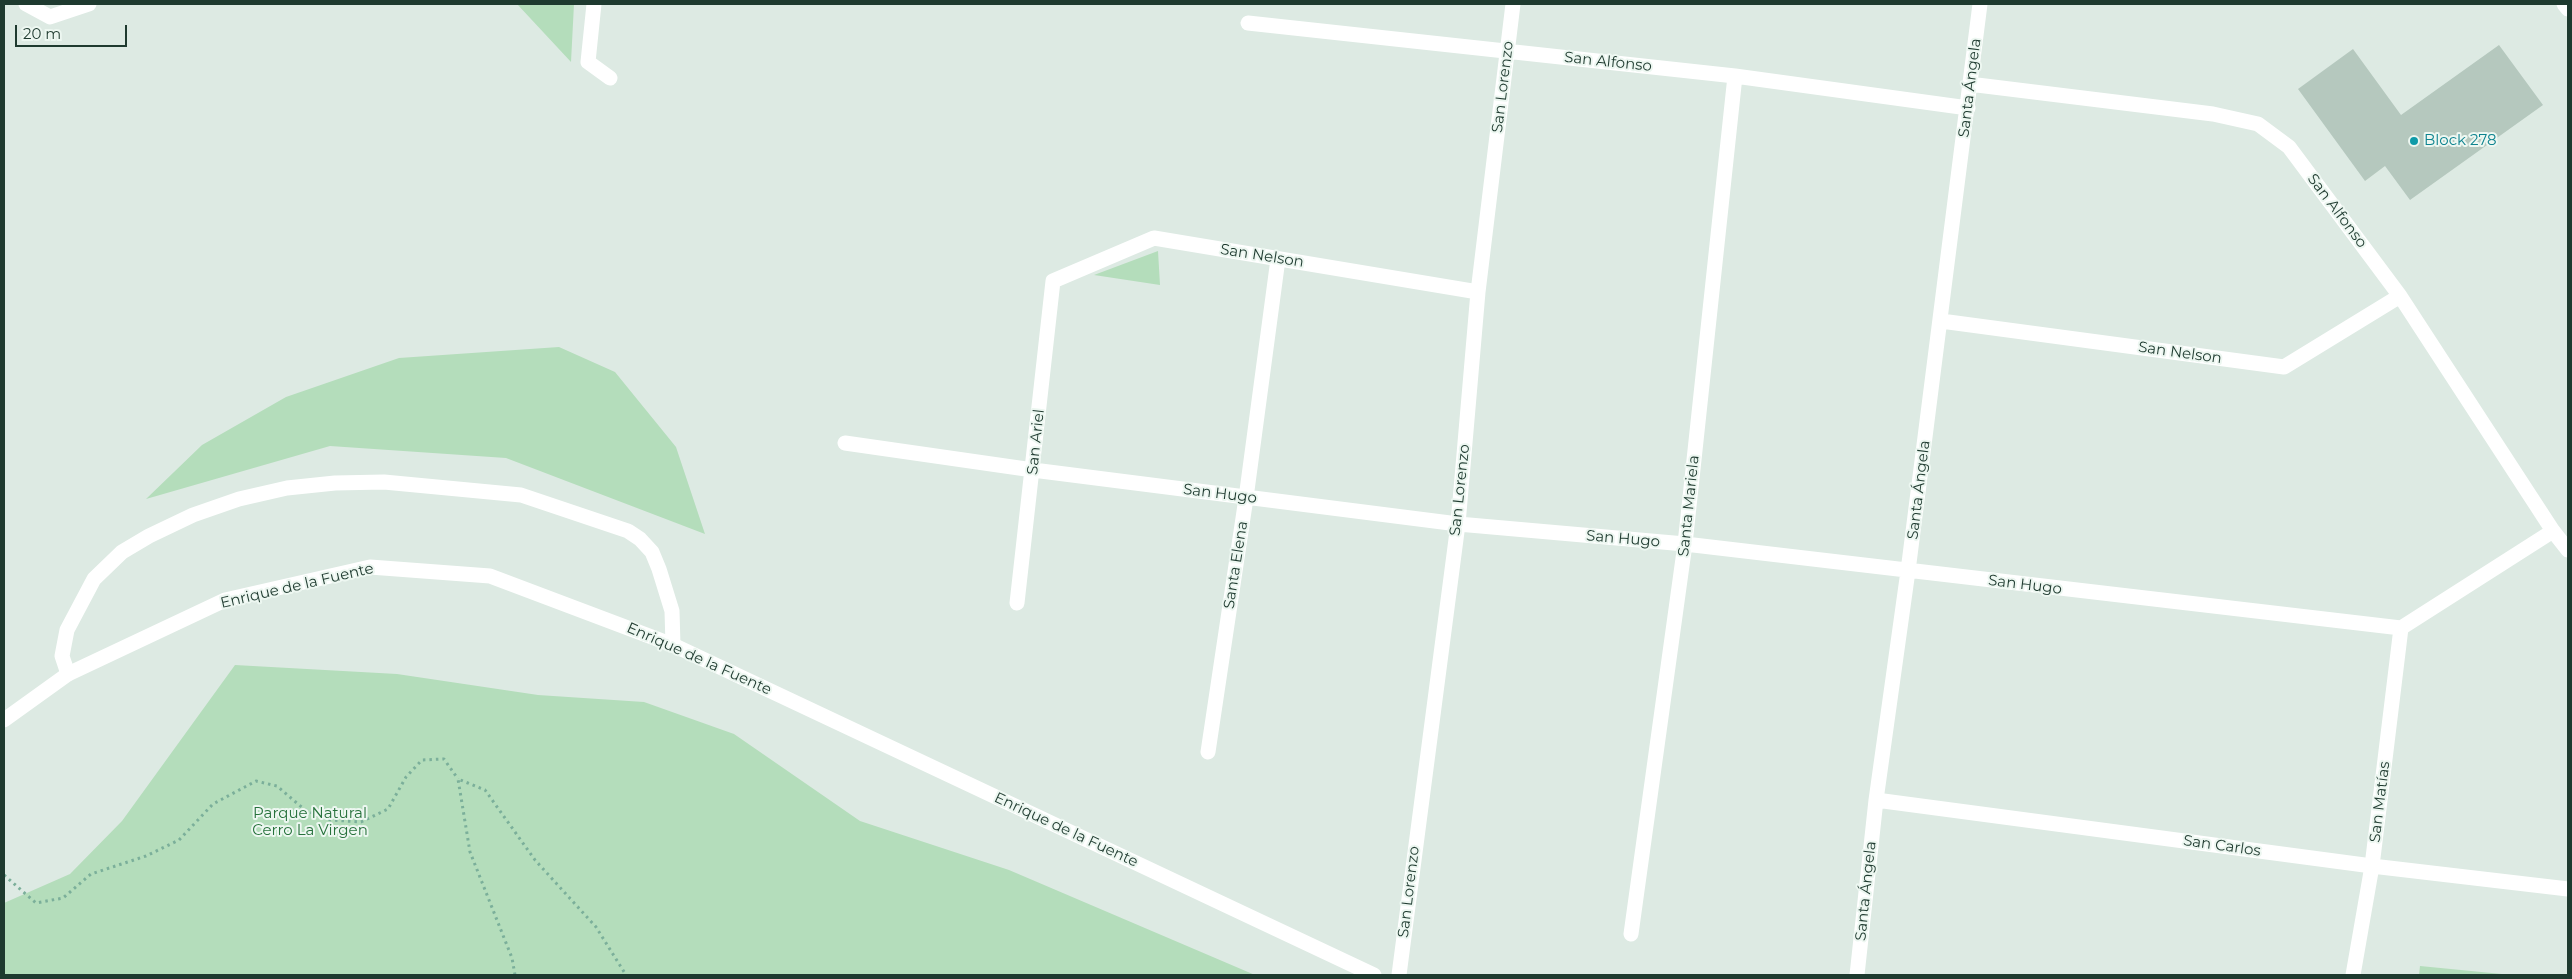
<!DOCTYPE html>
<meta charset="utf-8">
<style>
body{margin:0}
#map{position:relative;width:2572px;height:979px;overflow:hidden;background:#ddeae3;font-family:Montserrat,sans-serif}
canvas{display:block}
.frame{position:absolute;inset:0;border:5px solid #1e3a2f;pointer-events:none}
.scale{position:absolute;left:15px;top:25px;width:112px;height:22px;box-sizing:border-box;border:2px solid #1e3a2f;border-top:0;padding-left:6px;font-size:15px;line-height:18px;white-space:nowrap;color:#1e3a2f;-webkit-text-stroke:4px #edf7f1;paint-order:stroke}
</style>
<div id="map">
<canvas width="2572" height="979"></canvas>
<div class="frame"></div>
<div class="scale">20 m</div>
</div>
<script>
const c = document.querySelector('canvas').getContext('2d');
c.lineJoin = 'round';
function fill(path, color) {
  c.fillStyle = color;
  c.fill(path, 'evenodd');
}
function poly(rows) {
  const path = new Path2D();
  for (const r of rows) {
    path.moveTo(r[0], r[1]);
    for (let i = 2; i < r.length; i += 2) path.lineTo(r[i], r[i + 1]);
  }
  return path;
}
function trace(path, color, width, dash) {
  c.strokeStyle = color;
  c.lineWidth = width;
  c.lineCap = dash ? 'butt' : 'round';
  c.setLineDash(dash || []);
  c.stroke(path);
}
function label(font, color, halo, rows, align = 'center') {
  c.font = font + ' Montserrat,sans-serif';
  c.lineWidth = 4;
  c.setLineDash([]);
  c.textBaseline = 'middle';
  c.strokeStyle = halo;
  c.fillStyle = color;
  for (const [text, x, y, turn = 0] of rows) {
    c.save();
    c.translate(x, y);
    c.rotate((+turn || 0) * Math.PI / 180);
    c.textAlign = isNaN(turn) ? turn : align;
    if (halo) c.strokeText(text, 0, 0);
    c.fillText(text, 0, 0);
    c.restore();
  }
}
fill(poly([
 [517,4,574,4,571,62],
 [1158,251,1160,285,1094,275],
 [559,347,615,372,676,447,705,534,506,458,330,446,146,499,202,445,286,397,399,358],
 [235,665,397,674,538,695,644,702,734,734,860,821,1009,870,1255,975,4,975,4,903,70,874,122,821],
 [2420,966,2512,975,2419,975]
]), '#b4ddbb');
fill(poly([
 [2499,45,2543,105,2410,200,2385,166,2365,181,2298,89,2353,49,2401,115]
]), '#b5c8be');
trace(poly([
 [4,875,36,903,63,898,91,874,146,856,179,840,213,804,256,781,277,786,305,810,331,820,361,822,388,809,406,777,422,760,444,759,458,779],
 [515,975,512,958,470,852,458,779,485,790,535,860,596,927,626,975]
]), '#7baf9a', 3, [2.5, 4]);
trace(poly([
 [68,674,62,656,67,630,94,579,122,552,149,536,193,515,239,499,287,488,335,483,384,482,521,495,628,531,640,539,652,552,659,569,672,611,673,645]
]), '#fff', 15);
trace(poly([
 [26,4,50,17,89,4],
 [594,4,588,62,610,78],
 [2564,4,2568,9],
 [1248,23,1735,76,1968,108],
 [1969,84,2213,114,2258,124,2289,147,2400,296,2553,531,2568,550],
 [1941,321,2284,367,2400,296],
 [845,443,1033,470,1458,524,1685,544,2401,628],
 [1017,603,1053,281,1154,238,1478,292],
 [2401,628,2553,531],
 [1208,752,1246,498,1278,259],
 [1876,800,2372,866,2568,889],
 [1631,934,1685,544,1735,76],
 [1399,975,1458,524,1478,292,1513,4],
 [1857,975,1876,800,1908,571,1980,4],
 [2353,975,2372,866,2401,628]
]), '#fff', 15);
trace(poly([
 [4,720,68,674,225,600,370,567,490,576,673,645,1374,975]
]), '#fff', 15);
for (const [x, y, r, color] of [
 [2414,141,5,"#0f9aa8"]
]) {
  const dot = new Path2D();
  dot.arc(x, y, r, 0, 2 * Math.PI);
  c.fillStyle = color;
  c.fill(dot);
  trace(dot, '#edf7f1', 2);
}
label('15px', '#1e3a2f', '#edf7f1', [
 ["San Alfonso",1608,62,6],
 ["San Lorenzo",1503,87,-83],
 ["Santa Ángela",1970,88,-83],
 ["San Alfonso",2337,211,53],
 ["San Nelson",1262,256,9],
 ["San Nelson",2180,353,8],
 ["San Ariel",1036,442,-84],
 ["San Lorenzo",1460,490,-84],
 ["Santa Ángela",1919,490,-83],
 ["San Hugo",1220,494,7],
 ["Santa Mariela",1689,506,-84],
 ["San Hugo",1623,539,5],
 ["Santa Elena",1236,565,-81],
 ["San Hugo",2025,585,7],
 ["Enrique de la Fuente",297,586,-13],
 ["Enrique de la Fuente",699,659,24],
 ["San Matías",2380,802,-83],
 ["Enrique de la Fuente",1066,830,25],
 ["San Carlos",2222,846,8],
 ["Santa Ángela",1866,891,-84],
 ["San Lorenzo",1409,892,-83]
]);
label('15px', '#0d838f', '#edf7f1', [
 ["Block 278",2424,141]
], 'left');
label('15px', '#27723c', '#edf7f1', [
 ["Parque Natural",310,814],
 ["Cerro La Virgen",310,831]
]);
</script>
